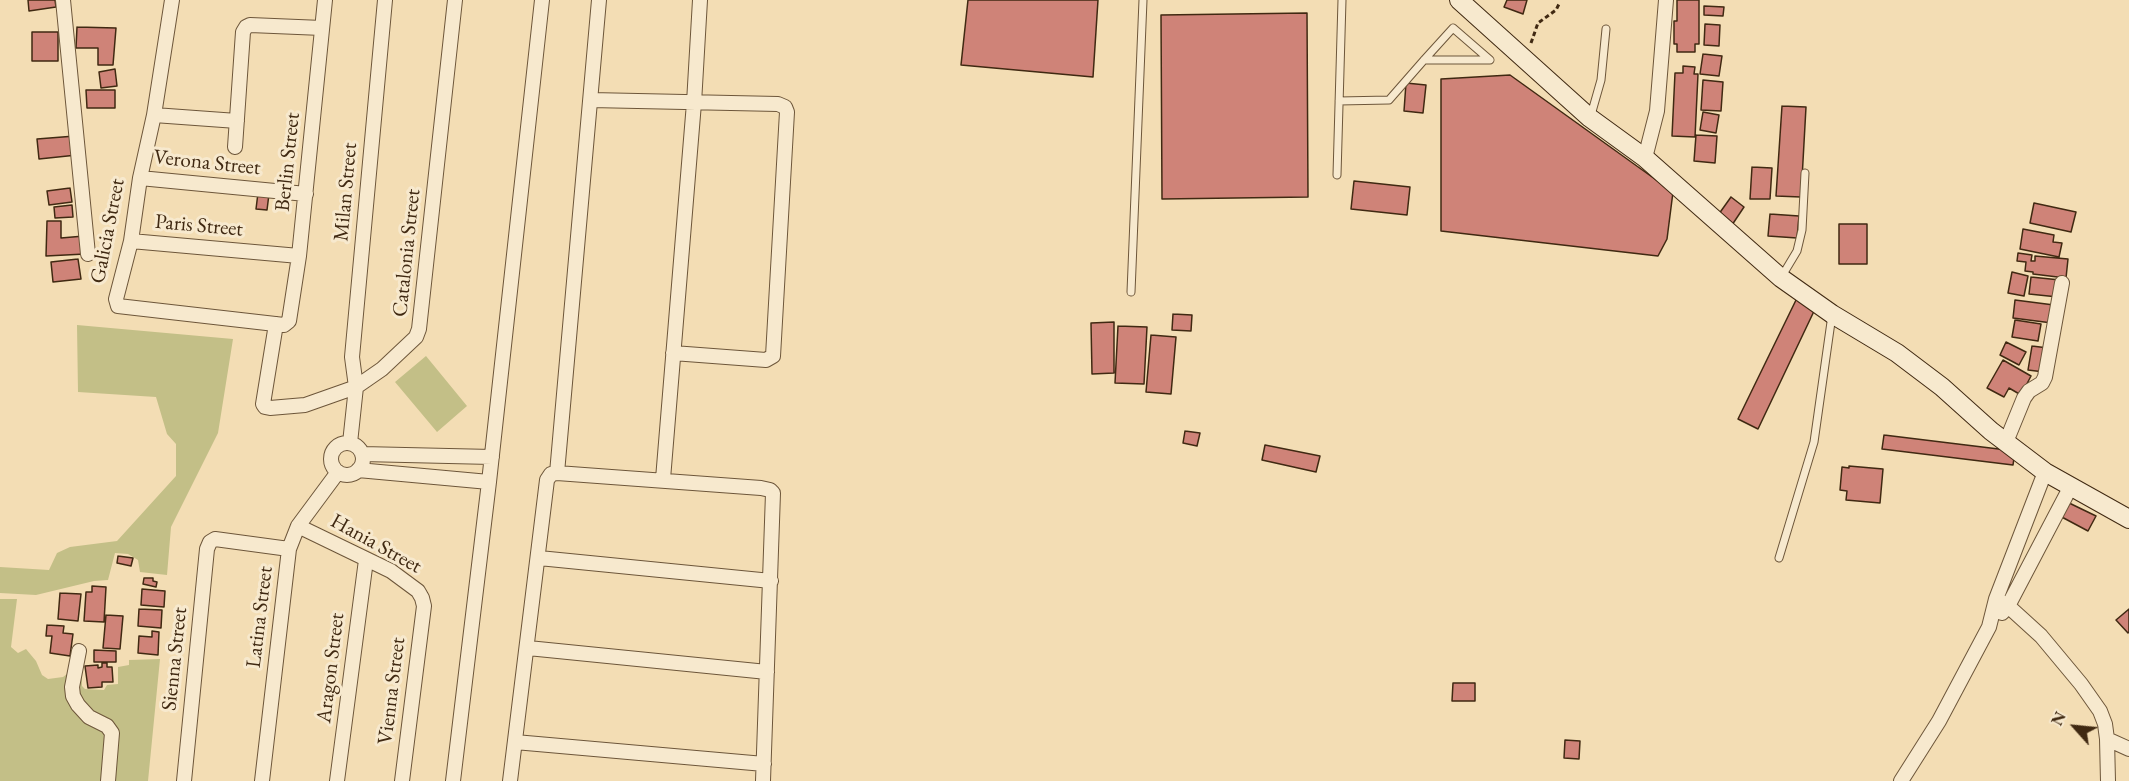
<!DOCTYPE html>
<style>
body{margin:0}
#map{position:relative;width:2129px;height:781px;overflow:hidden;background:#f3ddb4;font-family:"EB Garamond",serif}
canvas{display:block}
.north{position:absolute;left:2045px;top:697px;width:60px;height:60px;-webkit-text-stroke:4px #f7e9ce;paint-order:stroke;rotate:297deg;font-size:16px;font-weight:700;line-height:24px;text-align:center;color:#402912}
.north::after{content:'';display:block;margin:auto;width:21px;height:27px;background:#402912;clip-path:polygon(50% 0,100% 100%,50% 72%,0 100%)}
</style>
<div id="map">
<canvas width="2129" height="781"></canvas>
<div class="north">N</div>
</div>
<script>
const c = document.querySelector('canvas').getContext('2d');
c.lineJoin = 'round';
function fill(path, color) {
  c.fillStyle = color;
  c.fill(path, 'evenodd');
}
function poly(rows) {
  const path = new Path2D();
  for (const r of rows) {
    if (r.length === 3) {
      path.moveTo(r[0] + r[2], r[1]);
      path.arc(r[0], r[1], r[2], 0, 2 * Math.PI);
      continue;
    }
    path.moveTo(r[0], r[1]);
    for (let i = 2; i < r.length; i += 2) path.lineTo(r[i], r[i + 1]);
  }
  return path;
}
function trace(path, color, width, dash) {
  c.strokeStyle = color;
  c.lineWidth = width;
  c.lineCap = dash ? 'butt' : 'round';
  c.setLineDash(dash || []);
  c.stroke(path);
}
function label(font, color, halo, rows, align = 'center') {
  c.font = font + ' "EB Garamond",serif';
  c.lineWidth = 6;
  c.setLineDash([]);
  c.textBaseline = 'middle';
  c.strokeStyle = halo;
  c.fillStyle = color;
  for (const [text, x, y, turn = 0] of rows) {
    c.save();
    c.translate(x, y);
    c.rotate((+turn || 0) * Math.PI / 180);
    c.textAlign = isNaN(turn) ? turn : align;
    if (halo) c.strokeText(text, 0, 0);
    c.fillText(text, 0, 0);
    c.restore();
  }
}
fill(poly([
 [77,325,233,339,218,433,171,527,167,575,140,572,138,560,128,554,115,553,108,580,94,581,36,595,0,593,0,567,49,570,57,553,70,547,117,541,176,476,176,444,167,434,156,397,78,392],
 [426,356,467,406,437,432,395,382],
 [0,599,17,599,11,647,18,653,26,649,36,661,42,675,48,679,63,677,71,671,82,674,82,686,85,689,104,690,107,685,118,684,118,667,129,665,129,660,160,659,148,781,0,781]
]), '#c3bf87');
const building = poly([
 [28,0,55,0,56,7,29,11,28,0],
 [968,0,1098,0,1093,77,961,65,968,0],
 [1507,0,1527,0,1523,14,1504,7,1507,0],
 [1677,0,1699,0,1699,44,1695,44,1695,52,1677,52,1677,44,1674,44,1674,21,1677,21,1677,0],
 [1704,6,1724,7,1723,16,1704,15,1704,6],
 [1307,13,1308,197,1162,199,1161,15,1307,13],
 [1705,24,1720,25,1719,46,1704,45,1705,24],
 [77,27,116,28,113,65,98,65,98,48,76,48,77,27],
 [32,32,58,32,58,61,32,61,32,32],
 [1703,54,1722,56,1719,76,1700,74,1703,54],
 [1683,66,1695,67,1694,74,1698,74,1695,137,1672,136,1675,73,1683,73,1683,66],
 [115,69,117,86,101,88,99,72,115,69],
 [1510,75,1673,192,1667,239,1658,256,1441,231,1441,79,1510,75],
 [1703,80,1723,82,1721,111,1701,110,1703,80],
 [1406,83,1426,85,1423,113,1404,111,1406,83],
 [86,90,115,90,115,108,87,108,86,90],
 [1782,106,1806,107,1801,197,1776,196,1782,106],
 [1703,112,1719,115,1716,133,1700,130,1703,112],
 [1696,135,1717,136,1715,163,1694,161,1696,135],
 [75,136,77,155,39,159,37,139,75,136],
 [1752,167,1772,168,1770,199,1750,199,1752,167],
 [1354,181,1410,187,1407,215,1351,209,1354,181],
 [70,188,72,202,49,205,47,191,70,188],
 [258,193,269,194,267,210,256,209,258,193],
 [1731,197,1744,207,1730,228,1716,218,1731,197],
 [2034,203,2076,212,2071,232,2030,223,2034,203],
 [72,205,73,217,55,218,54,207,72,205],
 [1770,214,1799,216,1797,238,1768,236,1770,214],
 [47,221,61,221,61,238,84,236,85,254,46,256,47,221],
 [1839,224,1867,224,1867,264,1839,264,1839,224],
 [2023,229,2054,235,2053,242,2062,243,2059,257,2020,249,2023,229],
 [2018,253,2032,255,2031,261,2035,261,2035,256,2068,259,2066,278,2033,274,2033,272,2025,271,2026,262,2017,261,2018,253],
 [78,259,81,279,53,282,51,262,78,259],
 [2012,272,2028,276,2024,296,2008,293,2012,272],
 [2031,277,2060,280,2058,297,2029,294,2031,277],
 [1797,298,1816,307,1758,429,1738,419,1797,298],
 [2015,300,2054,305,2052,323,2013,318,2015,300],
 [1173,314,1192,315,1191,331,1172,330,1173,314],
 [2015,320,2041,324,2038,341,2012,337,2015,320],
 [1114,322,1114,373,1092,374,1091,323,1114,322],
 [1118,326,1147,327,1144,384,1115,383,1118,326],
 [1151,335,1176,337,1171,394,1146,392,1151,335],
 [2006,342,2026,352,2019,365,2000,355,2006,342],
 [2032,346,2048,348,2044,372,2028,370,2032,346],
 [2003,360,2031,376,2021,395,2009,388,2004,397,1987,388,2003,360],
 [1185,431,1200,433,1197,446,1183,443,1185,431],
 [1884,435,2015,451,2013,465,1882,449,1884,435],
 [1265,445,1320,456,1316,472,1262,460,1265,445],
 [1849,466,1883,469,1880,503,1846,500,1847,491,1840,490,1842,467,1849,468,1849,466],
 [2065,501,2096,516,2088,531,2058,515,2065,501],
 [118,556,133,558,131,566,117,563,118,556],
 [144,578,153,578,153,581,157,582,156,587,143,584,144,578],
 [92,586,106,587,104,622,84,621,86,592,92,592,92,586],
 [142,589,165,591,164,607,141,605,142,589],
 [60,593,81,594,78,621,58,619,60,593],
 [139,609,162,610,161,628,138,626,139,609],
 [2129,609,2129,632,2128,633,2116,620,2129,609],
 [106,615,123,616,120,649,103,648,106,615],
 [47,625,64,626,63,633,73,634,70,656,50,653,52,636,46,636,47,625],
 [152,631,159,632,158,655,138,653,139,636,152,637,152,631],
 [94,650,116,651,116,662,94,662,94,650],
 [102,663,107,663,107,667,112,667,113,682,102,682,102,687,88,688,85,666,98,665,98,668,102,667,102,663],
 [1453,683,1475,683,1475,701,1452,701,1453,683],
 [1565,740,1580,741,1579,759,1564,758,1565,740]
]);
fill(building, '#cf8378');
trace(building, '#402912', 1.5);
const lane = poly([
 [1339,101,1389,100,1424,60,1453,28,1490,60,1424,60],
 [1591,115,1601,80,1606,29],
 [1337,175,1342,0],
 [1782,276,1797,251,1802,230,1805,173],
 [1131,292,1143,0],
 [1779,558,1814,442,1832,315]
]);
const street = poly([
 [63,0,88,254],
 [172,0,154,115,140,178,131,241,116,299,118,306,284,325,289,321,299,256,325,0],
 [591,100,778,104,785,107,787,112,773,356,766,360,673,353],
 [154,115,237,121],
 [235,147,243,32,246,27,250,25,322,28],
 [1645,158,1657,111,1666,0],
 [140,178,306,194],
 [131,241,299,256],
 [276,324,263,404,265,407,270,408,305,405,356,387,382,369,416,337,419,329,455,0],
 [2006,442,2024,398,2029,391,2042,383,2045,377,2062,283],
 [350,443,356,387,352,357,385,0],
 [347,459,16],
 [362,454,492,457],
 [358,470,489,482],
 [557,473,599,0],
 [663,479,694,103,700,0],
 [298,526,391,571,418,591,422,598,424,606,402,781],
 [539,558,771,581],
 [1996,599,2008,606,2041,636,2081,684,2100,711,2105,724,2107,739,2108,781],
 [2002,613,2008,606,2071,486],
 [528,648,767,672],
 [79,651,72,687,73,696,78,705,89,717,107,726,112,733,108,781],
 [2107,739,2129,749],
 [515,742,764,764],
 [184,781,207,549,210,542,215,539,289,549],
 [262,781,289,549,298,526,338,472],
 [337,781,366,560],
 [453,781,489,482,542,0],
 [510,781,547,480,551,474,557,473,761,488,770,490,773,493,763,781],
 [1901,781,1939,721,1989,627,1996,599,2045,472]
]);
const secondary = poly([
 [1459,0,1590,118,1645,158,1781,278,1832,314,1897,353,1942,387,1991,431,2045,472,2129,519]
]);
trace(lane, '#6d563a', 9);
trace(street, '#6d563a', 16);
trace(secondary, '#402912', 20);
trace(poly([
 [1531,43,1538,23,1556,10,1559,4]
]), '#402912', 3, [4.5, 3]);
trace(lane, '#f7e9ce', 7);
trace(street, '#f7e9ce', 14);
trace(secondary, '#f7e9ce', 18);
label('21px', '#402912', '#f7e9ce', [
 ["Berlin Street",288,162,-84],
 ["Verona Street",207,163,6],
 ["Milan Street",346,192,-85],
 ["Paris Street",199,226,5],
 ["Galicia Street",108,231,-79],
 ["Catalonia Street",407,253,-84],
 ["Hania Street",376,544,29],
 ["Latina Street",260,617,-83],
 ["Sienna Street",175,659,-84],
 ["Aragon Street",331,668,-83],
 ["Vienna Street",392,691,-83]
]);
</script>
